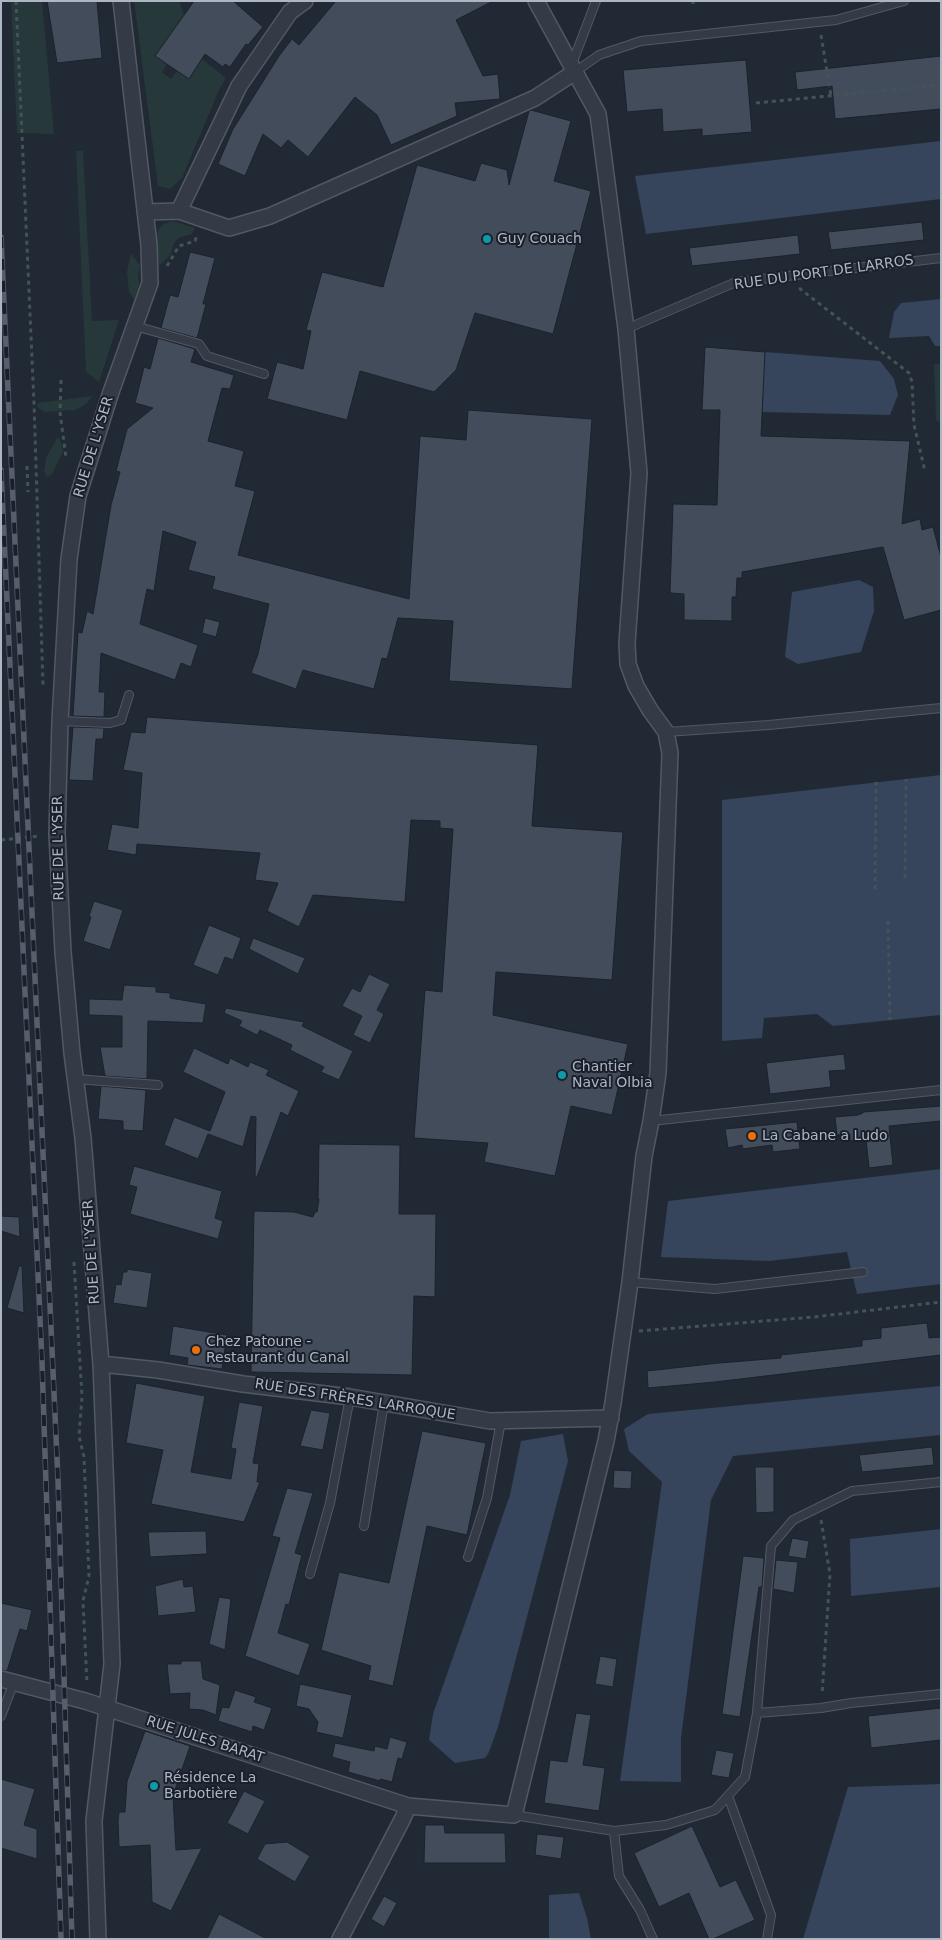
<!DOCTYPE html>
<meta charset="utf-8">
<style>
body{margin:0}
#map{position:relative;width:942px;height:1940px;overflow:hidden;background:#212935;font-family:"DejaVu Sans",sans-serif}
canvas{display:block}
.frame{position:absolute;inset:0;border:2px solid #afb6c3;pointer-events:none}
</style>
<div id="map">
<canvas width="942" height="1940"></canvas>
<div class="frame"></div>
</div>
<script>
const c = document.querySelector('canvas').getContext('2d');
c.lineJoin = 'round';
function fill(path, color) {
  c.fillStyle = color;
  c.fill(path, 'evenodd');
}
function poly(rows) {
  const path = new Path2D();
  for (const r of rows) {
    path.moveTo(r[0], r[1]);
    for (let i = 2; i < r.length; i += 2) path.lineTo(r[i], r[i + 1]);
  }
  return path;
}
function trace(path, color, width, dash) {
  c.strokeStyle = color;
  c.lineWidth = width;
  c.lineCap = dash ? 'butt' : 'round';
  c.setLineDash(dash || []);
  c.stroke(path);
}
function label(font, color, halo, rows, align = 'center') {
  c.font = font + ' "DejaVu Sans",sans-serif';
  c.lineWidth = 4;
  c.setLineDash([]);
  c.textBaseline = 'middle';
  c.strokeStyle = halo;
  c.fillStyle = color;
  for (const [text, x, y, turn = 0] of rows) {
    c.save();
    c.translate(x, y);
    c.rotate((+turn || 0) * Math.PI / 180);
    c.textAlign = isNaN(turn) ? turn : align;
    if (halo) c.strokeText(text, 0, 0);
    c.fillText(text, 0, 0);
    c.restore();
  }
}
fill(poly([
 [11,1,42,1,54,134,17,133],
 [134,1,179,1,184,15,156,56,167,64,162,72,171,79,177,71,189,79,202,59,226,78,219,90,182,178,170,189,158,186],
 [76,151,83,151,92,321,119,320,99,382,86,372],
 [173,221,195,228,192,234,178,238,174,243,171,254,159,266,156,240,158,230,164,224],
 [131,253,140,266,138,275,140,286,134,300,129,292,127,272],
 [934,364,941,364,941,423,936,420],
 [93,396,86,404,75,410,45,412,38,408,37,403],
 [57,438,59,438,62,445,63,452,52,474,47,477,44,471,46,458]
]), '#263839');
fill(poly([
 [941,141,941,199,646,234,635,176],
 [941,299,941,346,935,346,929,336,889,338,894,312,901,303],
 [765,352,880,361,894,379,898,395,890,415,762,412],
 [859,580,873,587,874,611,861,652,798,664,785,657,792,592],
 [941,775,941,1015,833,1026,817,1014,764,1018,762,1038,722,1041,722,800],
 [941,1169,941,1284,857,1294,847,1252,769,1261,661,1257,668,1201],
 [941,1386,941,1435,733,1456,711,1500,681,1738,681,1782,620,1781,662,1482,629,1451,624,1429,648,1414],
 [563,1434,568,1461,498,1727,489,1752,485,1758,455,1763,429,1740,433,1714,510,1495,521,1441],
 [941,1529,941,1587,851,1596,850,1539],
 [941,1784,941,1939,803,1939,848,1787],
 [579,1893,587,1918,591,1939,549,1939,549,1895]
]), '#36445c');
const building = poly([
 [47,1,97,1,102,58,57,63,47,1],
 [194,1,233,1,263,27,248,45,246,44,230,67,225,64,223,67,205,54,189,79,155,56,194,1],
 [336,1,493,1,456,20,483,76,498,74,500,99,455,103,457,116,391,145,377,115,355,97,308,157,288,140,281,148,263,134,245,176,218,164,233,129,279,56,292,39,299,45,336,1],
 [941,56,941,109,835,119,832,86,797,90,795,72,941,56],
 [746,60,752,132,702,136,702,129,663,132,662,109,627,112,623,70,746,60],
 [531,110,571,121,554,181,591,191,553,334,475,313,456,370,434,392,360,371,347,420,267,399,277,362,303,369,311,331,306,330,322,272,383,287,417,165,475,181,481,163,507,170,509,185,529,111,531,110],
 [922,222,924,240,831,250,828,232,922,222],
 [798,235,800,254,692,266,689,248,798,235],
 [190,252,215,258,203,304,206,304,197,338,161,328,170,295,178,297,190,252],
 [158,338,195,349,191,362,234,375,230,389,222,388,208,441,244,451,235,486,255,491,238,555,409,599,420,436,466,440,468,410,592,419,572,689,449,681,453,621,398,618,387,659,382,658,374,689,303,670,296,689,251,673,258,654,269,604,212,589,215,577,188,570,196,542,163,531,154,591,147,589,140,624,198,645,191,667,181,663,175,680,101,653,99,692,105,692,104,717,73,716,78,632,82,633,87,611,93,614,111,505,120,472,116,471,127,429,153,408,135,403,144,367,150,369,158,338],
 [705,347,765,352,761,436,910,441,902,524,920,519,922,530,933,527,941,557,941,610,904,620,883,547,742,572,742,578,737,578,736,597,732,597,732,621,684,620,684,594,670,593,673,504,717,505,720,410,702,410,705,347],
 [205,618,220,622,216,637,202,633,205,618],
 [147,717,538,745,532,826,623,832,612,980,496,972,493,1015,628,1044,612,1115,571,1106,555,1176,484,1162,488,1143,414,1138,425,990,442,992,453,829,440,828,440,821,411,820,405,902,313,895,299,927,267,911,278,883,255,880,260,853,137,844,136,855,107,850,112,824,138,828,142,773,123,770,131,732,145,733,147,717],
 [73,727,104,728,103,739,96,739,93,781,69,780,73,727],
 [94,901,123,910,110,950,83,941,91,917,89,916,94,901],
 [209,925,241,938,233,960,225,957,218,975,193,965,209,925],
 [253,938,305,958,298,974,249,949,253,938],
 [369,974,390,984,377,1010,384,1014,370,1043,353,1035,362,1016,342,1006,352,988,360,992,369,974],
 [124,985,156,987,156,992,170,993,170,998,206,1004,203,1023,148,1021,147,1079,105,1076,100,1047,122,1047,122,1016,89,1015,89,999,122,1000,124,985],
 [226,1008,304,1022,302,1026,353,1051,339,1080,321,1072,324,1067,290,1050,292,1045,260,1030,257,1035,239,1026,242,1021,224,1013,226,1008],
 [194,1048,228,1064,230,1058,248,1067,250,1062,269,1070,266,1075,299,1091,288,1116,281,1112,257,1177,255,1177,256,1117,251,1116,243,1147,208,1134,198,1159,164,1145,174,1117,210,1131,225,1092,183,1072,194,1048],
 [844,1054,846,1070,829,1071,831,1087,770,1094,766,1063,844,1054],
 [101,1086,146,1090,143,1131,123,1130,123,1121,98,1119,101,1086],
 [941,1106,941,1121,889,1126,893,1165,869,1168,866,1139,850,1141,850,1134,837,1135,835,1117,858,1115,863,1113,863,1112,941,1106],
 [797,1122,800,1149,773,1152,772,1145,743,1149,742,1145,728,1148,725,1129,797,1122],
 [319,1144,400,1145,399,1214,436,1214,435,1297,414,1296,412,1375,251,1372,254,1211,294,1212,313,1217,315,1212,317,1212,319,1199,318,1198,319,1144],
 [134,1166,222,1191,215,1218,223,1221,218,1239,130,1214,137,1187,129,1185,134,1166],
 [1,1216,19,1217,20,1237,1,1231,1,1216],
 [19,1266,22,1266,24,1313,7,1308,19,1266],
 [127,1269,152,1273,147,1308,113,1303,116,1284,121,1285,123,1272,127,1272,127,1269],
 [927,1323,929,1338,941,1337,941,1355,715,1382,648,1388,647,1371,719,1363,781,1358,781,1355,862,1346,862,1340,881,1338,881,1328,927,1323],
 [173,1326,227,1335,222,1369,187,1365,188,1358,169,1355,173,1326],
 [136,1383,205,1396,191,1472,231,1479,236,1449,231,1448,239,1402,263,1406,253,1463,259,1464,257,1482,260,1482,244,1522,151,1504,163,1450,126,1443,136,1383],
 [311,1410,330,1413,323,1450,300,1446,311,1410],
 [422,1431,486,1443,467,1535,427,1526,393,1686,368,1680,371,1666,321,1650,339,1572,389,1583,422,1431],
 [932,1447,934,1465,862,1472,859,1455,932,1447],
 [755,1467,774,1467,774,1512,756,1513,755,1467],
 [614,1470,632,1471,631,1489,613,1488,614,1470],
 [287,1488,313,1493,295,1553,302,1555,289,1605,286,1604,278,1633,310,1644,299,1676,245,1656,280,1538,272,1536,287,1488],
 [206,1531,207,1554,150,1557,148,1532,206,1531],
 [792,1538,809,1541,806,1559,788,1556,792,1538],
 [743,1556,764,1558,762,1587,759,1587,740,1717,722,1714,743,1556],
 [776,1560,798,1562,794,1593,773,1589,776,1560],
 [183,1579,184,1587,193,1586,196,1612,158,1616,155,1586,183,1579],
 [219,1597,231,1599,225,1650,209,1644,219,1597],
 [1,1603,32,1610,27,1631,20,1629,7,1671,1,1670,1,1603],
 [600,1656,617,1659,613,1687,595,1684,600,1656],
 [181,1661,201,1661,203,1679,220,1685,216,1715,203,1710,189,1709,190,1693,170,1694,167,1664,181,1664,181,1661],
 [300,1684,352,1695,343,1738,316,1732,318,1722,309,1709,296,1706,300,1684],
 [235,1690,256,1697,254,1702,272,1708,264,1730,253,1726,252,1732,218,1721,222,1707,229,1708,235,1690],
 [941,1708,941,1740,871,1748,868,1716,941,1708],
 [576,1713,591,1715,583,1765,605,1768,599,1811,544,1803,550,1760,567,1762,576,1713],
 [145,1731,190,1746,173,1796,176,1850,202,1848,171,1911,152,1902,150,1845,119,1847,118,1821,119,1812,125,1812,127,1781,145,1731],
 [390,1737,407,1742,402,1759,398,1758,392,1782,380,1779,380,1781,348,1772,350,1762,332,1757,335,1743,374,1751,375,1746,387,1749,390,1737],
 [716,1750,734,1753,729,1778,711,1775,716,1750],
 [1,1779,35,1789,24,1825,37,1829,37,1859,1,1848,1,1779],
 [244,1791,265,1801,248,1834,227,1823,244,1791],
 [425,1825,444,1825,445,1833,505,1833,506,1863,424,1863,425,1825],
 [692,1826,720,1887,736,1880,755,1920,713,1939,709,1939,689,1893,659,1907,634,1853,692,1826],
 [537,1834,564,1837,561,1859,535,1855,537,1834],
 [287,1842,310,1856,295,1882,257,1859,265,1844,287,1842],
 [384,1896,397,1903,384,1927,371,1919,384,1896],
 [219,1914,267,1939,207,1939,219,1914]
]);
fill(building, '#424c5a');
trace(building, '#1c222d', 1);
const lane = poly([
 [572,64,596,1],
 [575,72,599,55,641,41,836,20,904,1],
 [135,326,199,344,207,356,264,374],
 [626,329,736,282,941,258],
 [60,721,110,723,121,720,129,695],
 [666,732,769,725,941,708],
 [75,1079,158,1085],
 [651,1121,941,1090],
 [630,1282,715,1289,863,1272],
 [364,1526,384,1403],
 [468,1557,487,1498,501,1421],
 [310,1574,330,1503,350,1397],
 [757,1713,821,1708,851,1703,941,1694],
 [1,1716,14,1682],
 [728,1796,771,1915,767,1939],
 [514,1815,614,1831,666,1825,715,1810,745,1777,757,1713,771,1546,793,1520,852,1491,941,1482],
 [614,1831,619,1876,640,1910,653,1939]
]);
const street = poly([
 [179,211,239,86,290,12,305,1],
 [145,212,179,211,229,228,270,216,535,98,575,72],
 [101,1364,158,1370,243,1384,350,1397,490,1421,611,1418],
 [1,1679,85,1701,408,1806,514,1815,606,1441,613,1403,630,1282,644,1156,651,1121,658,1073,670,753,666,732,650,710,636,686,628,664,627,643,639,473,626,329,598,114,536,1],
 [98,1939,94,1821,112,1664,106,1493,101,1364,83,1138,72,1053,63,952,57,834,60,721,69,559,78,496,111,392,150,283,149,245,121,1],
 [340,1939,403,1818,408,1806]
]);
trace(lane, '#525964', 10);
trace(street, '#525964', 18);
trace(poly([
 [16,1,34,403,43,685],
 [693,1,693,4],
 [821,35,831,96],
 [756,103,941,85],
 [167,266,179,246,195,241,197,235],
 [799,288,909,373,912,382,914,425,925,471],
 [61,380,60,412,66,458],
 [27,466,28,492],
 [1,840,40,836],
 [905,878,906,779],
 [875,889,876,782],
 [888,921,890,1020],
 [74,1262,82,1397,79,1436,84,1457,89,1576,83,1601,87,1684],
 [639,1331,814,1317,941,1302],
 [821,1520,830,1574,822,1695]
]), '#435356', 3, [4, 4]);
trace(lane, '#343b46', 8);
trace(street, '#343b46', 15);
const rail = poly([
 [1,237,58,1480,72,1939],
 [1,470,42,1362,61,1939]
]);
trace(rail, '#575f6d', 5.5);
trace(rail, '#1a202b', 4, [11]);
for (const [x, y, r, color] of [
 [487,239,5,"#0f9aa8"],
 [562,1075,5,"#0f9aa8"],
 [752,1136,5,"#e8710a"],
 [196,1350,5,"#e8710a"],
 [154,1786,5,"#0f9aa8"]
]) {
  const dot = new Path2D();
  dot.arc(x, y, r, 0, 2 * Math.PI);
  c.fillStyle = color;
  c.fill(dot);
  trace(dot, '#1a202b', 2);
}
label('14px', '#afb6c3', '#1a202b', [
 ["Guy Couach",497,239],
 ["Chantier",572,1067],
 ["Naval Olbia",572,1083],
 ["La Cabane a Ludo",762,1136],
 ["Chez Patoune -",206,1342],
 ["Restaurant du Canal",206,1358],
 ["Résidence La",164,1778],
 ["Barbotière",164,1794]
], 'left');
label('14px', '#afb6c3', '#1a202b', [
 ["RUE DU PORT DE LARROS",824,273,-8],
 ["RUE DE L'YSER",94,447,-73],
 ["RUE DE L'YSER",59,848,-91],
 ["RUE DE L'YSER",92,1252,-94],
 ["RUE DES FRÈRES LARROQUE",355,1400,9],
 ["RUE JULES BARAT",205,1740,18]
]);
</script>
